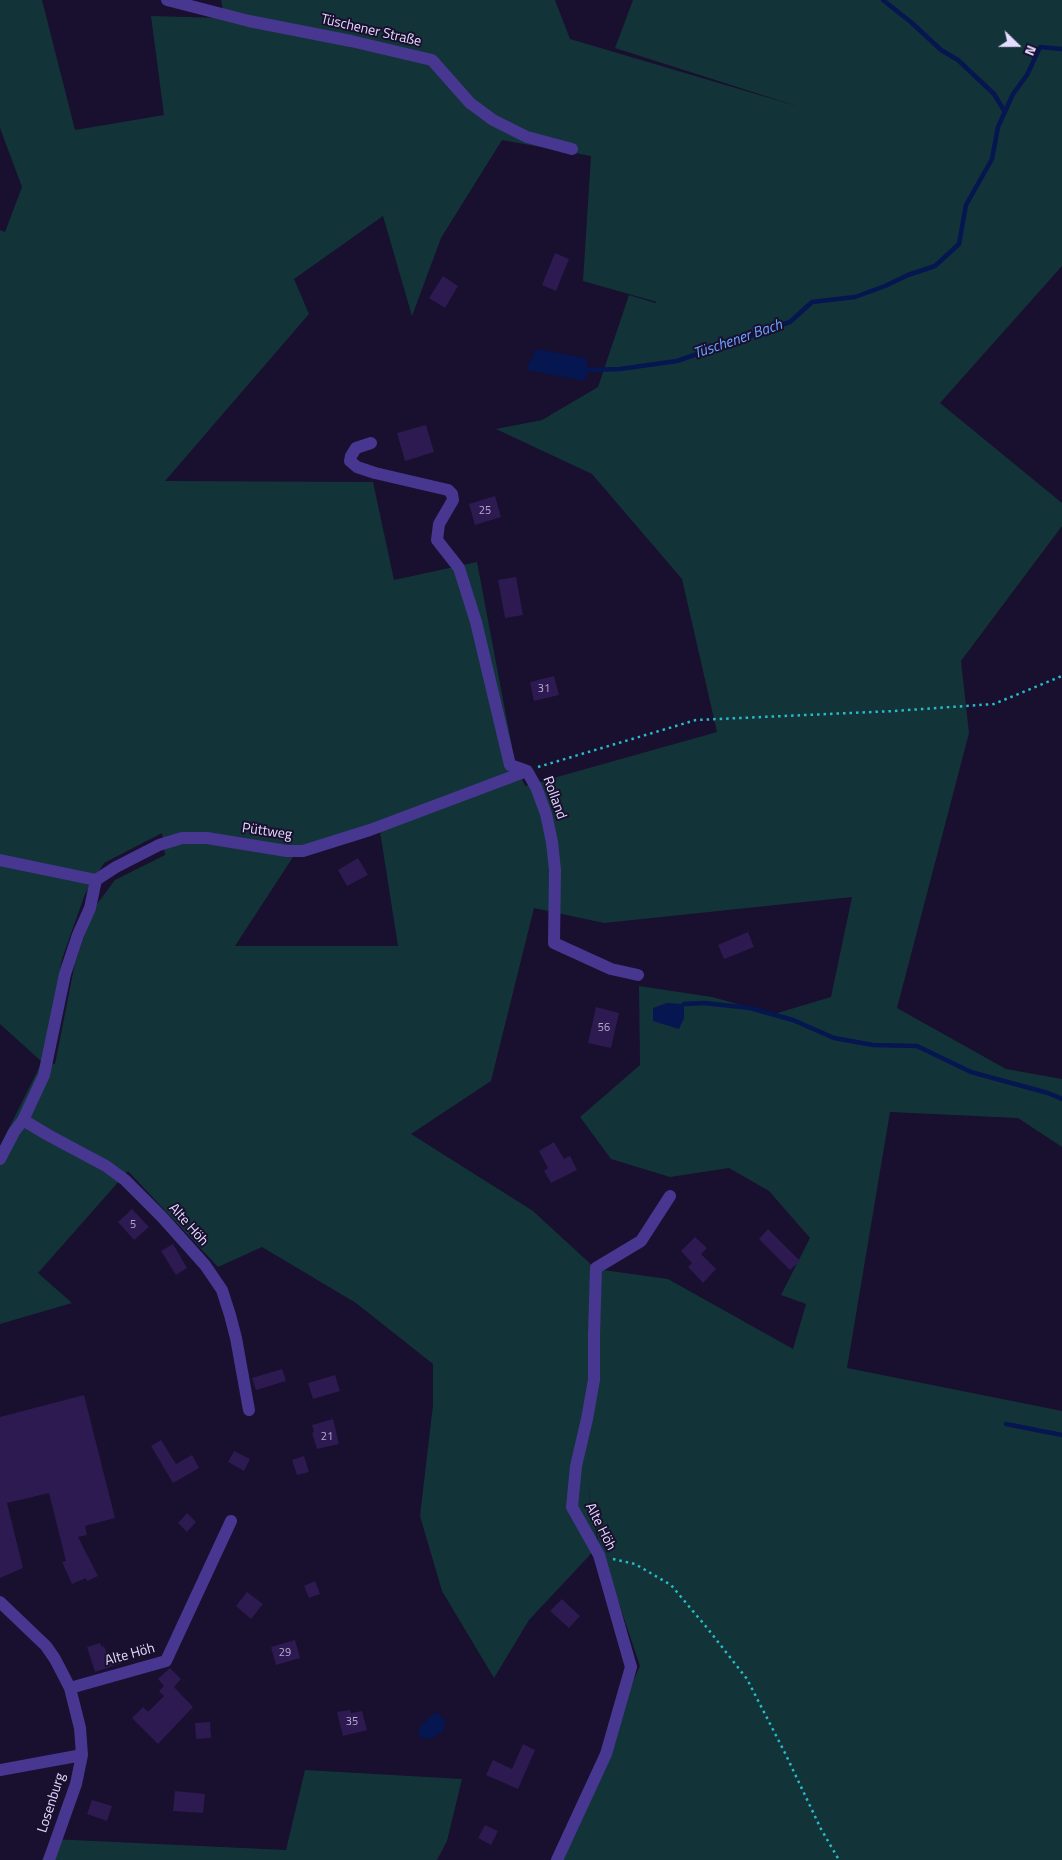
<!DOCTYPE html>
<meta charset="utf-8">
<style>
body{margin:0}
#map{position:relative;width:1062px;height:1860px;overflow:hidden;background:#190f2e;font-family:"Titillium Web",sans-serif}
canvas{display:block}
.north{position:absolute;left:992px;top:20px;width:50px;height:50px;-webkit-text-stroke:4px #190f2e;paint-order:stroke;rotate:112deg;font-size:14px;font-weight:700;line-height:20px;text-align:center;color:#e5dcff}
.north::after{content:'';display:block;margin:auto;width:18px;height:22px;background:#e5dcff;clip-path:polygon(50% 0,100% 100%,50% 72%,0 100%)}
</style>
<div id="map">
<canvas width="1062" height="1860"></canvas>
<div class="north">N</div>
</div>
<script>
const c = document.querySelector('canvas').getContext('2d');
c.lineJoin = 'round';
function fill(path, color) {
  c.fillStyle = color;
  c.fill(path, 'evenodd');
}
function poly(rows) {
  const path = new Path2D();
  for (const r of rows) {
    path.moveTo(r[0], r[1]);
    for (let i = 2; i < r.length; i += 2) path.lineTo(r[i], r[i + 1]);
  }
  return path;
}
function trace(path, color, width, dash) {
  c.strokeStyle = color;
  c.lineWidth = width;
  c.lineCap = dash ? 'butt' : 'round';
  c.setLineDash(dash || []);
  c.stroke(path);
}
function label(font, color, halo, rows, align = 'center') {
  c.font = font + ' "Titillium Web",sans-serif';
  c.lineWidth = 4;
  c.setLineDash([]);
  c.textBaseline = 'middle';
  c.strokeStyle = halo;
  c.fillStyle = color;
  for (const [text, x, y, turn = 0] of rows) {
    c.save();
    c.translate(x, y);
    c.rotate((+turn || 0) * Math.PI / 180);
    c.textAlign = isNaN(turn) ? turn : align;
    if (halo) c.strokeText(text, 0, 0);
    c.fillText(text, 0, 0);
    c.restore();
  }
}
fill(poly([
 [0,0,42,0,75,130,164,115,151,16,223,18,224,17,221,0,555,0,570,39,800,107,615,48,633,0,1062,0,1062,266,940,403,1062,503,1062,526,961,661,969,733,897,1008,1006,1069,1062,1079,1062,1147,1018,1118,890,1112,847,1368,1062,1411,1062,1860,552,1860,640,1666,599,1544,586,1478,598,1544,588,1557,529,1620,494,1678,442,1591,420,1516,433,1405,433,1364,356,1303,262,1247,218,1267,128,1171,38,1273,72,1303,0,1324,0,1146,42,1062,0,1024,0,230,5,232,22,187,0,128],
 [502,140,591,156,583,281,657,302,655,303,629,295,598,387,542,420,496,429,592,474,682,579,717,732,525,786,515,763,477,562,394,580,373,482,165,481,309,314,294,279,383,216,412,316,441,238],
 [379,825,398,946,235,946,293,857],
 [162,833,165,855,115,880,94,908,75,963,55,1064,43,1062,62,959,85,894,104,863],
 [852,897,831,997,774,1014,712,997,639,986,640,1065,580,1117,611,1159,670,1177,729,1168,769,1191,810,1238,781,1295,806,1304,793,1349,668,1279,596,1269,533,1211,411,1134,491,1081,534,908,604,923],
 [305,1770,462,1779,447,1841,437,1860,42,1860,51,1839,286,1850]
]), '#123439');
fill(poly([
 [536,349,586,358,588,370,585,381,526,370],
 [667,1003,684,1004,684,1018,679,1029,653,1021,653,1008],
 [434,1713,439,1714,445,1721,443,1732,432,1738,424,1739,419,1736,419,1728]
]), '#061650');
trace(poly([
 [883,0,912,23,941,50,958,60,994,94,1005,112],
 [588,370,620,369,677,361,790,322,812,302,855,297,885,286,908,275,935,266,959,244,966,205,992,159,998,127,1013,94,1027,75,1040,47,1062,49],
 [684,1004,704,1003,750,1008,793,1020,834,1038,873,1045,917,1046,971,1072,1048,1093,1062,1099],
 [1006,1424,1062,1435]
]), '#061650', 4.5);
fill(poly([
 [555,253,569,259,556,291,542,285],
 [443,276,458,286,445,308,429,298],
 [426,425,434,452,405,461,397,433],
 [495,496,501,517,475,525,469,504],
 [516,577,523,615,505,618,498,580],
 [554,676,559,695,534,701,530,682],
 [358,858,368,875,347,886,338,870],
 [748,932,754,947,724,959,718,945],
 [596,1007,619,1013,611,1048,588,1043],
 [554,1142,564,1159,570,1156,577,1170,551,1183,544,1171,548,1168,539,1151],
 [132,1209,149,1227,134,1240,118,1222],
 [768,1229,800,1261,790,1270,759,1239],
 [695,1237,707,1248,701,1254,716,1269,703,1283,688,1267,692,1263,681,1251],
 [173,1244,187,1268,176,1275,161,1251],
 [282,1369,286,1381,256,1390,252,1378],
 [335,1375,340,1391,313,1399,308,1383],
 [84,1395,115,1518,85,1526,87,1535,78,1537,98,1576,87,1581,86,1578,72,1584,62,1562,66,1561,49,1493,7,1503,23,1568,0,1578,0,1417],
 [333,1419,339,1444,317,1449,312,1433,314,1432,312,1425],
 [161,1440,176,1464,192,1455,199,1468,173,1483,151,1446],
 [234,1451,250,1459,244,1471,228,1462],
 [304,1456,309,1472,297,1475,292,1460],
 [187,1513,196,1522,187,1532,178,1523],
 [315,1581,320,1594,309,1598,304,1586],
 [247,1592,263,1604,251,1619,236,1606],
 [562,1599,580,1616,569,1628,550,1611],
 [295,1640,300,1658,276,1665,271,1647],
 [100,1643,102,1647,104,1646,107,1654,118,1651,122,1663,95,1672,87,1647],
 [170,1668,181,1679,174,1687,193,1707,158,1744,132,1718,143,1707,148,1712,164,1696,159,1691,164,1686,158,1679],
 [350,1710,351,1713,362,1711,367,1730,343,1736,337,1712],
 [210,1722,211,1738,196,1739,195,1723],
 [523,1744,535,1750,518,1789,486,1775,493,1760,512,1769],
 [175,1791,205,1794,203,1813,173,1811],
 [92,1800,112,1806,107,1821,87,1814],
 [485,1825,498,1831,491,1845,478,1838]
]), '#2d1a51');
trace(poly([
 [538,767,696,720,894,711,994,704,1062,676],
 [613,1559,635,1564,671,1585,708,1629,747,1679,785,1753,821,1829,839,1860]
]), '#26bcc9', 2.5, [2.5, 4]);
trace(poly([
 [167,0,249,21,351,41,432,60,470,103,493,120,527,137,572,149],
 [371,443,356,448,351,456,350,461,357,467,375,473,448,490,452,494,453,500,439,524,437,540,459,568,476,622,510,765,527,771,536,787,546,814,552,842,555,870,554,943,611,969,638,975],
 [0,860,96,880,116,867,159,845,182,838,207,838,287,851,303,851,370,830,527,771],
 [23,1120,48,1135,106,1166,125,1180,162,1217,205,1265,222,1290,230,1315,236,1338,249,1410],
 [0,1159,14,1132,23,1120,44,1075,65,974,78,935,90,908,96,880],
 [0,1602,46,1646,55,1659,70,1688,80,1728,82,1755,76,1784,49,1860],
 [70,1688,166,1661,231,1521],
 [0,1770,82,1755],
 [557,1860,606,1754,631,1667,599,1555,572,1507,576,1466,587,1419,594,1380,594,1335,596,1268,641,1241,670,1196]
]), '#473791', 12);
label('11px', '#b7acd4', null, [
 ["25",485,511],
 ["31",544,689],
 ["56",604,1028],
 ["5",133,1225],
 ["21",327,1437],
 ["29",285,1653],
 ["35",352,1722]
]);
label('14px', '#e5dcff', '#190f2e', [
 ["Tüschener Straße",371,31,13],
 ["Rolland",554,798,70],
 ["Püttweg",267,832,8],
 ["Alte Höh",188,1225,48],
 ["Alte Höh",600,1527,63],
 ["Alte Höh",130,1655,-15],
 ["Losenburg",52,1803,-72]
]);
label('italic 15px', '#6aa5ff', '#190f2e', [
 ["Tüschener Bach",738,340,-19]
]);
</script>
